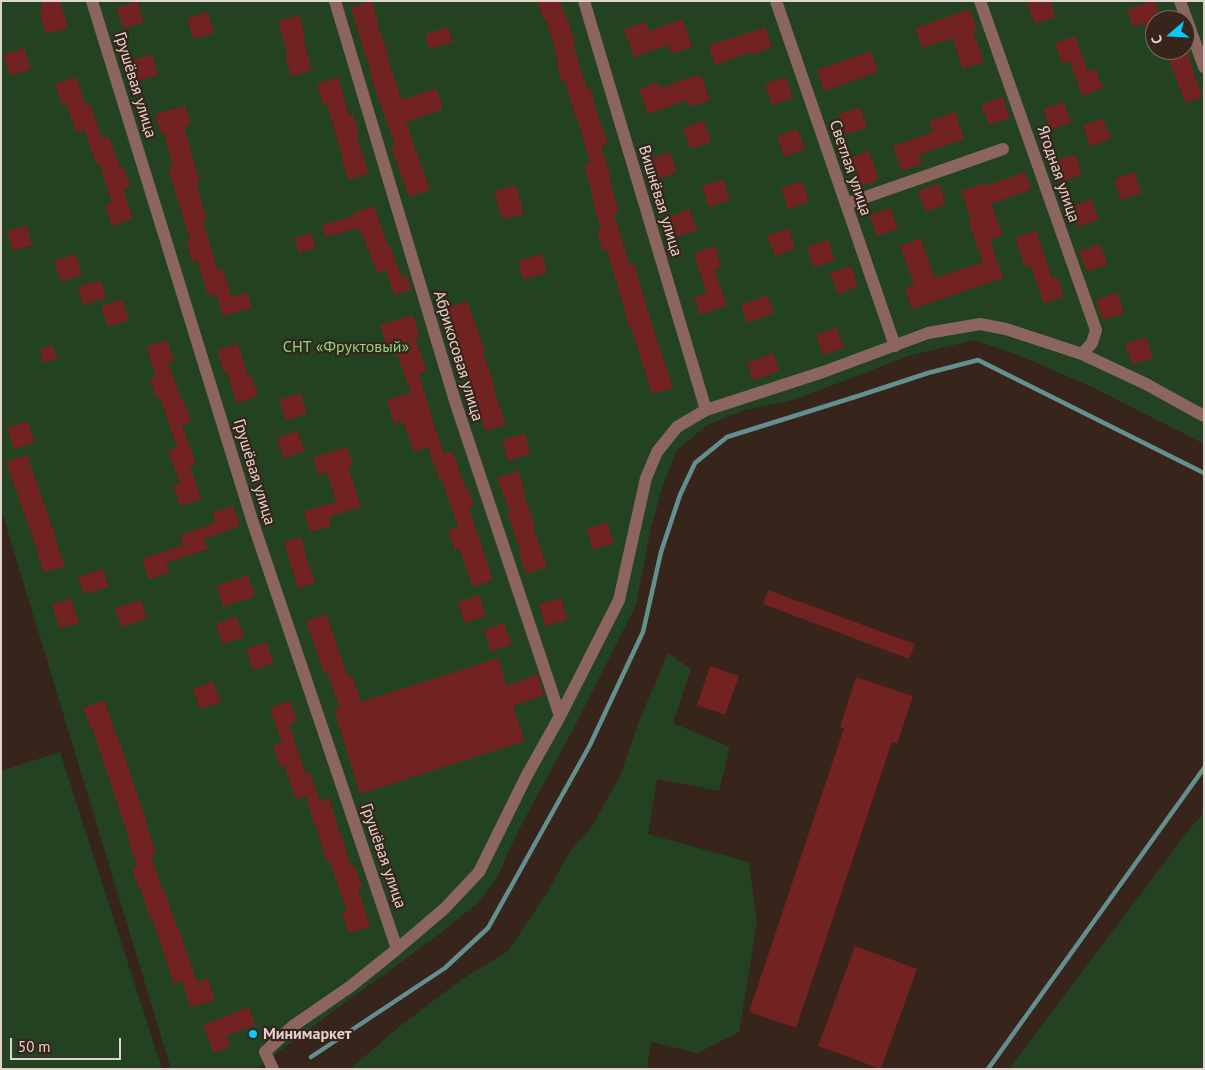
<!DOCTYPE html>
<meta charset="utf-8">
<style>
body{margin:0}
#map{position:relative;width:1205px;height:1070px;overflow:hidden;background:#37241b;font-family:"PT Sans",sans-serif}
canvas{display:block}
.frame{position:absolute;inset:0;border:2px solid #e0d3cd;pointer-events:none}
.north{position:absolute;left:1145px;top:10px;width:50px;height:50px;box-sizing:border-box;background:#37241b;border:1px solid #7b6a62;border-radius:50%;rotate:251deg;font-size:14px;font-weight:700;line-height:20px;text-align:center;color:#e0d3cd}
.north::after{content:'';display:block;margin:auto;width:18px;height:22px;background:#05cbf9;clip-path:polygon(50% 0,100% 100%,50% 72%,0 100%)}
.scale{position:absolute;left:10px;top:1038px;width:111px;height:22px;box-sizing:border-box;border:2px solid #e0d3cd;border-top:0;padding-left:6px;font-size:15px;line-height:18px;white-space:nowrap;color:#e0d3cd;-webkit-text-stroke:4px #37241b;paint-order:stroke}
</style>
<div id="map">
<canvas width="1205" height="1070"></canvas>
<div class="frame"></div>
<div class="north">С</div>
<div class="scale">50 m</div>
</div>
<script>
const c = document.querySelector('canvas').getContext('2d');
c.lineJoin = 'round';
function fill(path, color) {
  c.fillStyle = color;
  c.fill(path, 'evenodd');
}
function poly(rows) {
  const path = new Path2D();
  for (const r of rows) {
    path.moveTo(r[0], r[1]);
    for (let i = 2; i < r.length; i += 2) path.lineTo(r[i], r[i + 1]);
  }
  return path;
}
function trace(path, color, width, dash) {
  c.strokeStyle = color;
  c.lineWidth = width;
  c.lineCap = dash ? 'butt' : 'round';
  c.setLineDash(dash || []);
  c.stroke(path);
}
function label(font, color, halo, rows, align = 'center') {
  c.font = font + ' "PT Sans",sans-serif';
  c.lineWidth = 4.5;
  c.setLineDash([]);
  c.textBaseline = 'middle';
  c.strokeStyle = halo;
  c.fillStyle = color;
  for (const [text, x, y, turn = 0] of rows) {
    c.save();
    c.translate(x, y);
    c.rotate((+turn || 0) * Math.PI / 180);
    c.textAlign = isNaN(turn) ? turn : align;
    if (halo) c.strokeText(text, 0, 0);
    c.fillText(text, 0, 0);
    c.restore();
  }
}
fill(poly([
 [1,1,1204,1,1204,444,1092,387,1023,357,975,340,908,356,828,387,789,401,744,410,707,425,676,451,661,491,650,532,636,605,577,722,516,835,497,878,479,902,430,941,331,1013,256,1069,171,1069,1,509],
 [1155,20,1185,20,1185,50,1155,50],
 [668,653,691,669,673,723,730,747,719,791,657,779,648,834,749,862,757,922,739,1032,698,1053,651,1042,647,1069,350,1069,400,1026,461,980,508,951,548,891,569,853,592,826,620,776,639,721],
 [60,752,162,1069,1,1069,1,771],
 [1204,812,1204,1069,1009,1069,1189,830]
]), '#224221');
trace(poly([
 [311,1057,445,968,488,928,590,745,643,632,661,552,680,495,695,463,727,437,858,396,928,373,978,360,1204,473],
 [988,1069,1204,768]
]), '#638f8e', 4.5);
fill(poly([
 [40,1,60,1,68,28,46,34,39,11,43,10],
 [137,1,144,22,124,29,116,8],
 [372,1,378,22,377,23,389,57,387,57,402,100,436,88,443,109,406,122,430,190,409,197,391,147,395,145,370,75,372,74,362,45,351,7],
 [537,1,560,1,568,22,569,22,575,43,573,44,587,89,590,88,600,123,601,123,608,144,601,146,611,178,609,179,619,212,614,214,630,266,634,264,655,334,673,388,652,394,630,325,629,326,607,250,603,252,597,231,601,230,592,198,593,197,584,164,590,162,576,115,575,116,565,81,562,82,556,61,558,60,546,19,544,20],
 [1034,1,1050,1,1055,17,1035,24,1027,4],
 [1151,1,1155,1,1160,17,1155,19,1155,50,1153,50,1144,23,1133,27,1127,10],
 [970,9,977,30,973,31,984,62,963,69,952,38,922,48,915,28],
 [208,12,214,33,193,39,187,18],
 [299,15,305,36,303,37,312,70,291,76,285,55,287,54,278,21],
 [682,19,692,47,672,54,668,45,634,57,624,29,645,22,649,31],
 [448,27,453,42,429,49,425,34],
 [765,27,772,47,752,55,750,52,715,65,708,46],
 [1075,36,1088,71,1095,68,1103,88,1082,96,1070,61,1062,64,1055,43],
 [24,48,31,69,10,76,3,55],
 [1165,50,1186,50,1202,97,1185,103],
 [871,51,878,72,824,91,817,70],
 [152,54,158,75,137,81,131,60],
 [700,74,710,100,690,107,687,100,648,114,639,89,658,82,660,88],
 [76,77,86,106,90,104,102,139,109,137,120,167,123,166,130,187,123,189,133,219,112,226,105,205,112,203,99,163,96,164,84,129,76,132,66,103,62,105,55,84],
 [338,77,349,115,353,114,359,135,356,135,369,173,349,180,341,160,343,159,327,104,323,105,317,84],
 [786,77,793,98,772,105,765,84],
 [1002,97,1010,118,989,125,981,105],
 [1063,102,1071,122,1050,130,1043,109],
 [185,106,191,125,184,127,200,182,196,183,207,220,203,221,218,271,223,269,231,297,247,292,252,308,223,316,216,294,208,296,197,260,192,262,186,241,190,240,168,168,173,167,164,133,161,134,155,114],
 [860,107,867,127,846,135,839,114],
 [955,112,964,139,919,155,922,164,902,171,893,146,933,132,929,121],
 [1103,118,1111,139,1090,146,1083,126],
 [704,121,711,142,690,149,683,128],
 [797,129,805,149,784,157,777,136],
 [869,151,879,180,859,187,849,158],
 [670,152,677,172,656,180,649,159],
 [1075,154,1082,174,1062,182,1054,161],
 [1025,172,1032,189,991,204,1003,235,990,240,1003,278,912,309,905,289,914,285,900,246,920,238,935,278,983,262,968,221,971,220,961,191,984,183,985,186],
 [1134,172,1142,193,1121,200,1114,180],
 [723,179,730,200,709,207,702,186],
 [802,181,809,202,788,209,781,188],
 [939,184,946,204,926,212,918,191],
 [516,185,524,214,502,219,494,191],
 [1091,199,1099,220,1078,227,1071,207],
 [374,206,388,246,390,246,402,277,407,276,411,290,394,295,386,270,377,273,362,233,360,234,358,228,326,237,322,225,354,216,353,213],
 [890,208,898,229,877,236,870,215],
 [689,209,697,230,676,237,669,217],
 [26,225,32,245,13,251,7,231],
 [788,228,795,249,775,256,767,236],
 [1036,230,1052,278,1057,276,1064,296,1044,304,1030,265,1025,267,1015,238],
 [311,233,316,248,299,253,294,238],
 [828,240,835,260,814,268,807,247],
 [1100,244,1108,264,1087,272,1079,251],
 [715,246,721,267,714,270,727,305,700,315,694,297,706,293,694,253],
 [75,254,82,274,61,282,54,261],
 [542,254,547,273,523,280,518,261],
 [851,266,858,286,838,294,830,273],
 [101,280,106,298,83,305,78,287],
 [1117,292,1124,313,1103,320,1096,300],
 [767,295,774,313,747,323,741,305],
 [122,299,129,320,108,327,101,307],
 [467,301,485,351,482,351,495,387,493,388,506,424,485,431,478,411,480,410,467,374,469,373,446,308],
 [413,315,420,338,415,339,427,371,419,374,434,425,444,454,452,451,465,486,467,486,474,506,469,508,493,580,473,587,459,549,455,550,448,531,458,527,441,478,439,479,428,447,414,452,403,422,394,424,387,400,411,393,394,346,387,348,380,325],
 [836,327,844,348,823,355,816,335],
 [1146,337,1153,358,1133,365,1125,344],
 [167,340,174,361,168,363,182,401,184,401,191,421,182,425,196,464,190,466,201,499,180,506,173,486,180,483,168,451,177,447,160,398,157,399,150,378,156,376,146,347],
 [238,344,248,376,251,375,258,396,237,403,226,371,223,371,217,350],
 [53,345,57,359,43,363,40,349],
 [773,353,780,371,753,380,747,363],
 [300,393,307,413,286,421,279,400],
 [27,421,35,442,14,449,7,428],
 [297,431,305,451,284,459,277,438],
 [525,434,530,454,508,461,502,440],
 [347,447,353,465,348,466,361,507,329,517,331,526,310,532,304,511,336,502,327,472,318,475,313,457],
 [27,455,56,538,55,539,65,566,44,573,37,552,38,552,6,462],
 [518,471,525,491,523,492,535,526,533,527,547,567,526,574,519,553,521,552,507,513,510,512,497,478],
 [233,506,240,526,204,539,208,549,166,563,169,572,149,580,142,559,183,545,180,535,215,523,212,513],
 [607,522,614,543,593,550,586,529],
 [301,537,306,554,305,555,315,582,298,589,284,542],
 [103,569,109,587,84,594,78,577],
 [248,575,255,596,223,607,216,586],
 [768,590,915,644,909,659,763,604],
 [479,595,486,616,465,623,458,602],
 [71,598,79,623,59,628,52,604],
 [561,598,567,620,545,626,539,604],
 [141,600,147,619,121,627,115,608],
 [326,614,348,677,352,676,361,702,498,658,507,686,538,674,544,695,513,706,525,741,360,794,334,710,340,709,327,672,324,673,306,621],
 [236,616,244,637,223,644,216,624],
 [504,623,512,644,491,651,484,630],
 [266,642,274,663,253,670,246,649],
 [710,666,739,676,725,715,697,705],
 [856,677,913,696,897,744,892,742,796,1028,749,1012,844,728,840,727],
 [213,681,221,702,200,709,193,689],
 [104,700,117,737,118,737,147,823,146,823,156,853,151,855,163,891,164,890,177,927,178,927,197,982,208,978,215,1000,190,1007,182,981,174,984,152,918,150,918,140,888,139,889,132,868,137,866,128,840,129,839,92,728,91,728,83,708],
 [290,701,297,721,289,724,305,773,309,771,320,801,329,798,340,834,341,834,351,867,355,866,362,887,358,888,370,927,348,933,342,912,347,911,329,860,326,861,316,825,314,825,306,796,296,799,284,765,280,767,273,746,282,743,270,708],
 [855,946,917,969,881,1069,818,1046],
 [249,1007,255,1025,226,1036,230,1046,214,1053,203,1025]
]), '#712221');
trace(poly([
 [92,1,253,523,397,949],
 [335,1,455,401,560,716],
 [584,1,706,410],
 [776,1,895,346],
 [980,1,1096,330,1092,343,1082,354],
 [1180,1,1204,67],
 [846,204,1003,149],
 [273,1069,265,1052,293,1026,351,986,397,949,444,909,479,872,527,775,560,716,619,600,646,478,657,452,677,427,706,410,823,372,928,333,980,324,1006,329,1082,354,1146,384,1204,416]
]), '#8b655e', 12);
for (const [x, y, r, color] of [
 [253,1034,5,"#05cbf9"]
]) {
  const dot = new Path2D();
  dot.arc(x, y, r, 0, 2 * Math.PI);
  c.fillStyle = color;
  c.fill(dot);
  trace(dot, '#37241b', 2);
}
label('16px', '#e0d3cd', '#37241b', [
 ["Грушёвая улица",135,85,73],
 ["Светлая улица",850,168,71],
 ["Ягодная улица",1058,174,71],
 ["Вишнёвая улица",660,201,73],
 ["Абрикосовая улица",458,356,73],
 ["Грушёвая улица",254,472,73],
 ["Грушёвая улица",383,856,71]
]);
label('16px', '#86d983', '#37241b', [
 ["СНТ «Фруктовый»",346,347]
]);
label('bold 16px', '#e0d3cd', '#37241b', [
 ["Минимаркет",263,1034]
], 'left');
</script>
